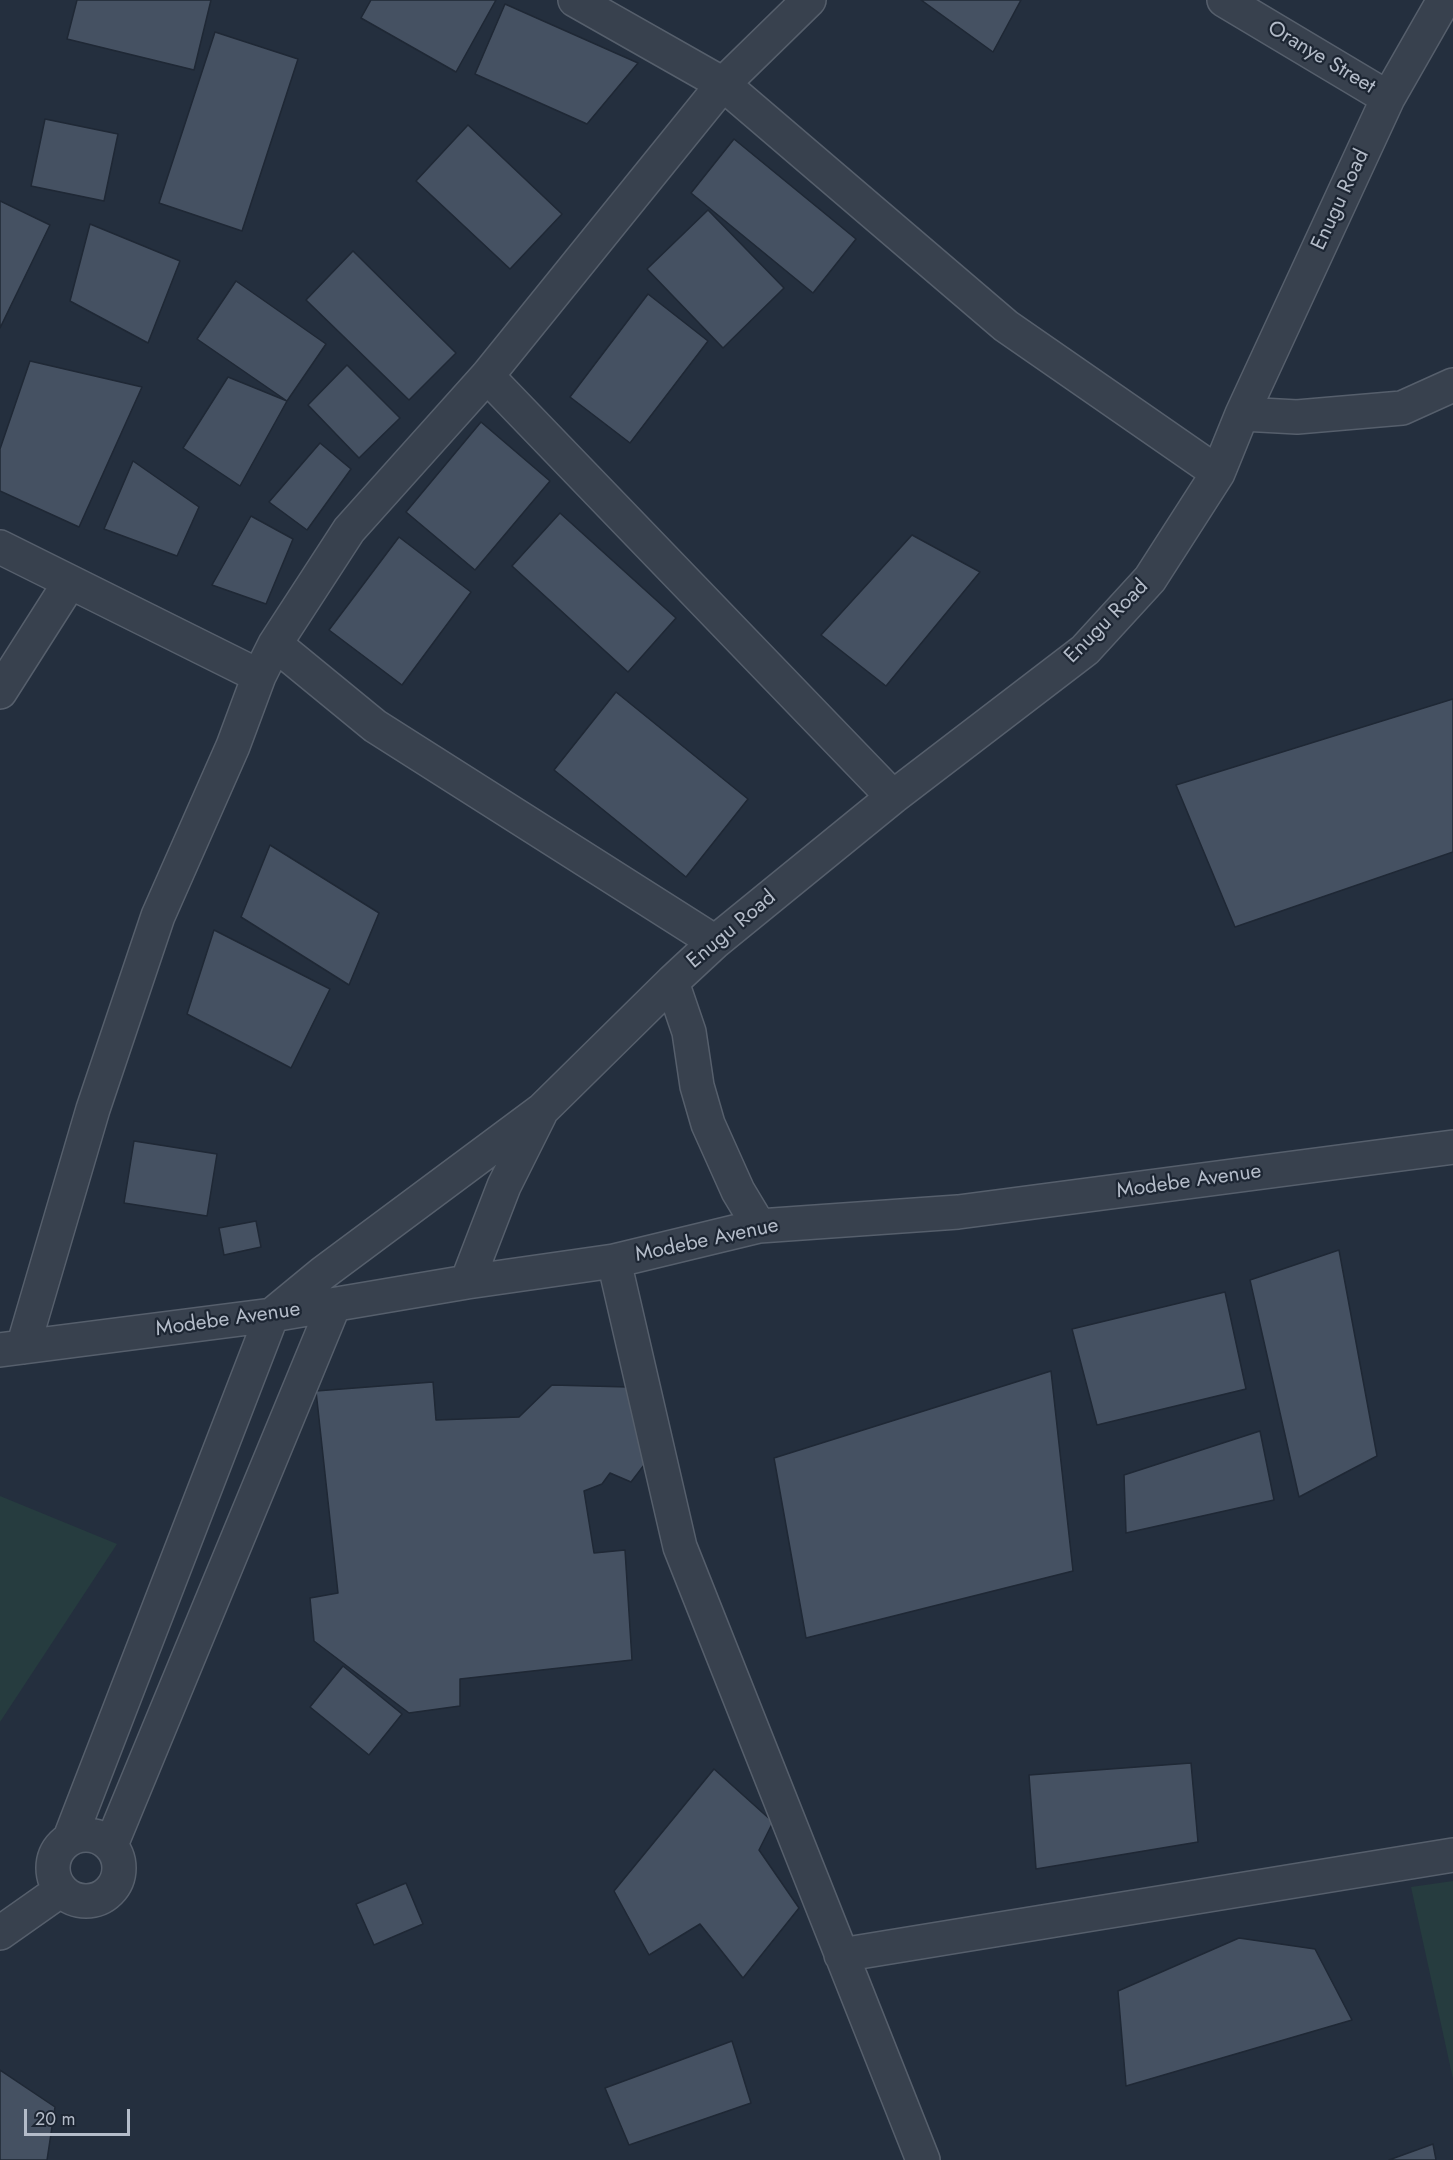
<!DOCTYPE html>
<style>
body{margin:0}
#map{position:relative;width:1453px;height:2160px;overflow:hidden;background:#242f3e;font-family:Jost,sans-serif}
canvas{display:block}
.scale{position:absolute;left:24px;top:2109px;width:106px;height:27px;box-sizing:border-box;border:3px solid #b4bcc9;border-top:0;padding-left:8px;font-size:18px;line-height:21px;white-space:nowrap;color:#b4bcc9;-webkit-text-stroke:4px #1d2633;paint-order:stroke}
</style>
<div id="map">
<canvas width="1453" height="2160"></canvas>
<div class="scale">20 m</div>
</div>
<script>
const c = document.querySelector('canvas').getContext('2d');
c.lineJoin = 'round';
function fill(path, color) {
  c.fillStyle = color;
  c.fill(path, 'evenodd');
}
function poly(rows) {
  const path = new Path2D();
  for (const r of rows) {
    if (r.length === 3) {
      path.moveTo(r[0] + r[2], r[1]);
      path.arc(r[0], r[1], r[2], 0, 2 * Math.PI);
      continue;
    }
    path.moveTo(r[0], r[1]);
    for (let i = 2; i < r.length; i += 2) path.lineTo(r[i], r[i + 1]);
  }
  return path;
}
function trace(path, color, width, dash) {
  c.strokeStyle = color;
  c.lineWidth = width;
  c.lineCap = dash ? 'butt' : 'round';
  c.setLineDash(dash || []);
  c.stroke(path);
}
function label(font, color, halo, rows, align = 'center') {
  c.font = font + ' Jost,sans-serif';
  c.lineWidth = 4.5;
  c.setLineDash([]);
  c.textBaseline = 'middle';
  c.strokeStyle = halo;
  c.fillStyle = color;
  for (const [text, x, y, turn = 0] of rows) {
    c.save();
    c.translate(x, y);
    c.rotate((+turn || 0) * Math.PI / 180);
    c.textAlign = isNaN(turn) ? turn : align;
    if (halo) c.strokeText(text, 0, 0);
    c.fillText(text, 0, 0);
    c.restore();
  }
}
fill(poly([
 [0,1496,117,1544,0,1722],
 [1453,1881,1453,2079,1411,1887]
]), '#263c3f');
const building = poly([
 [77,0,211,0,194,70,67,39,77,0],
 [371,0,496,0,456,72,361,18,371,0],
 [921,0,1021,0,993,52,921,0],
 [505,4,638,63,587,124,475,74,505,4],
 [215,32,298,59,242,231,159,203,215,32],
 [45,119,118,134,104,201,31,186,45,119],
 [468,125,562,214,510,269,416,181,468,125],
 [734,139,856,239,813,293,691,193,734,139],
 [0,201,50,225,0,328,0,201],
 [708,210,784,288,723,348,647,269,708,210],
 [90,224,180,261,148,343,70,301,90,224],
 [353,251,456,353,409,400,306,300,353,251],
 [236,281,326,344,287,401,197,339,236,281],
 [648,294,708,341,630,443,570,397,648,294],
 [30,361,142,387,79,527,0,491,0,449,30,361],
 [347,365,400,418,359,458,308,405,347,365],
 [228,377,287,401,240,486,183,448,228,377],
 [481,422,550,481,475,570,406,512,481,422],
 [320,443,351,469,307,530,269,502,320,443],
 [133,461,199,507,177,556,104,529,133,461],
 [560,513,676,618,628,672,512,566,560,513],
 [251,516,293,539,266,604,212,585,251,516],
 [912,535,980,572,886,686,821,635,912,535],
 [399,537,471,592,402,685,329,630,399,537],
 [616,692,748,799,686,877,554,770,616,692],
 [1453,699,1453,852,1235,927,1176,785,1453,699],
 [270,845,379,913,349,985,241,917,270,845],
 [214,930,330,989,291,1068,187,1014,214,930],
 [134,1141,217,1154,207,1216,124,1203,134,1141],
 [256,1221,261,1247,224,1255,219,1228,256,1221],
 [1339,1250,1377,1456,1299,1497,1250,1280,1339,1250],
 [1225,1292,1246,1389,1097,1425,1072,1329,1225,1292],
 [1051,1371,1073,1571,806,1638,774,1458,1051,1371],
 [433,1382,436,1420,519,1417,552,1385,628,1387,644,1465,631,1482,610,1473,602,1484,584,1491,594,1553,625,1550,632,1660,460,1679,460,1706,409,1713,314,1641,310,1598,338,1593,316,1391,433,1382],
 [1260,1431,1274,1500,1126,1533,1124,1475,1260,1431],
 [343,1666,402,1714,369,1755,310,1707,343,1666],
 [1191,1763,1198,1842,1036,1869,1029,1775,1191,1763],
 [714,1769,773,1822,759,1850,799,1908,743,1978,700,1924,649,1955,614,1891,714,1769],
 [406,1883,423,1924,374,1945,356,1904,406,1883],
 [1239,1938,1315,1949,1352,2020,1126,2086,1118,1991,1239,1938],
 [732,2041,751,2103,629,2145,605,2088,732,2041],
 [0,2070,55,2107,47,2160,0,2160,0,2070],
 [1433,2144,1436,2160,1389,2160,1433,2144]
]);
fill(building, '#455162');
trace(building, '#1f2835', 1.5);
const minor = poly([
 [575,0,723,84,1006,326,1218,473],
 [1224,0,1388,98],
 [487,376,893,797],
 [1242,414,1297,417,1402,408,1453,385],
 [0,547,259,676],
 [275,644,375,726,715,942],
 [0,692,70,582],
 [672,982,689,1032,697,1086,708,1124,738,1191,759,1226],
 [614,1261,680,1547,923,2160],
 [467,1282,504,1186,540,1114],
 [23,1347,93,1109,158,916,233,746,259,676,275,644,349,530,487,376,723,84,809,0],
 [0,1350,272,1315,467,1282,614,1261,759,1226,958,1212,1453,1147],
 [86,1868,33],
 [70,1838,272,1315,323,1273,542,1110,672,982,715,942,893,797,1085,650,1150,579,1218,473,1242,414,1388,98,1444,0],
 [111,1845,334,1305],
 [0,1933,61,1890],
 [841,1955,1453,1855]
]);
trace(minor, '#565f6c', 36);
trace(minor, '#38414e', 33);
label('21px', '#b4bcc9', '#1d2633', [
 ["Oranye Street",1321,58,31],
 ["Enugu Road",1341,200,-65],
 ["Enugu Road",1107,622,-45],
 ["Enugu Road",732,930,-40],
 ["Modebe Avenue",1189,1182,-8],
 ["Modebe Avenue",707,1241,-12],
 ["Modebe Avenue",228,1320,-8]
]);
</script>
